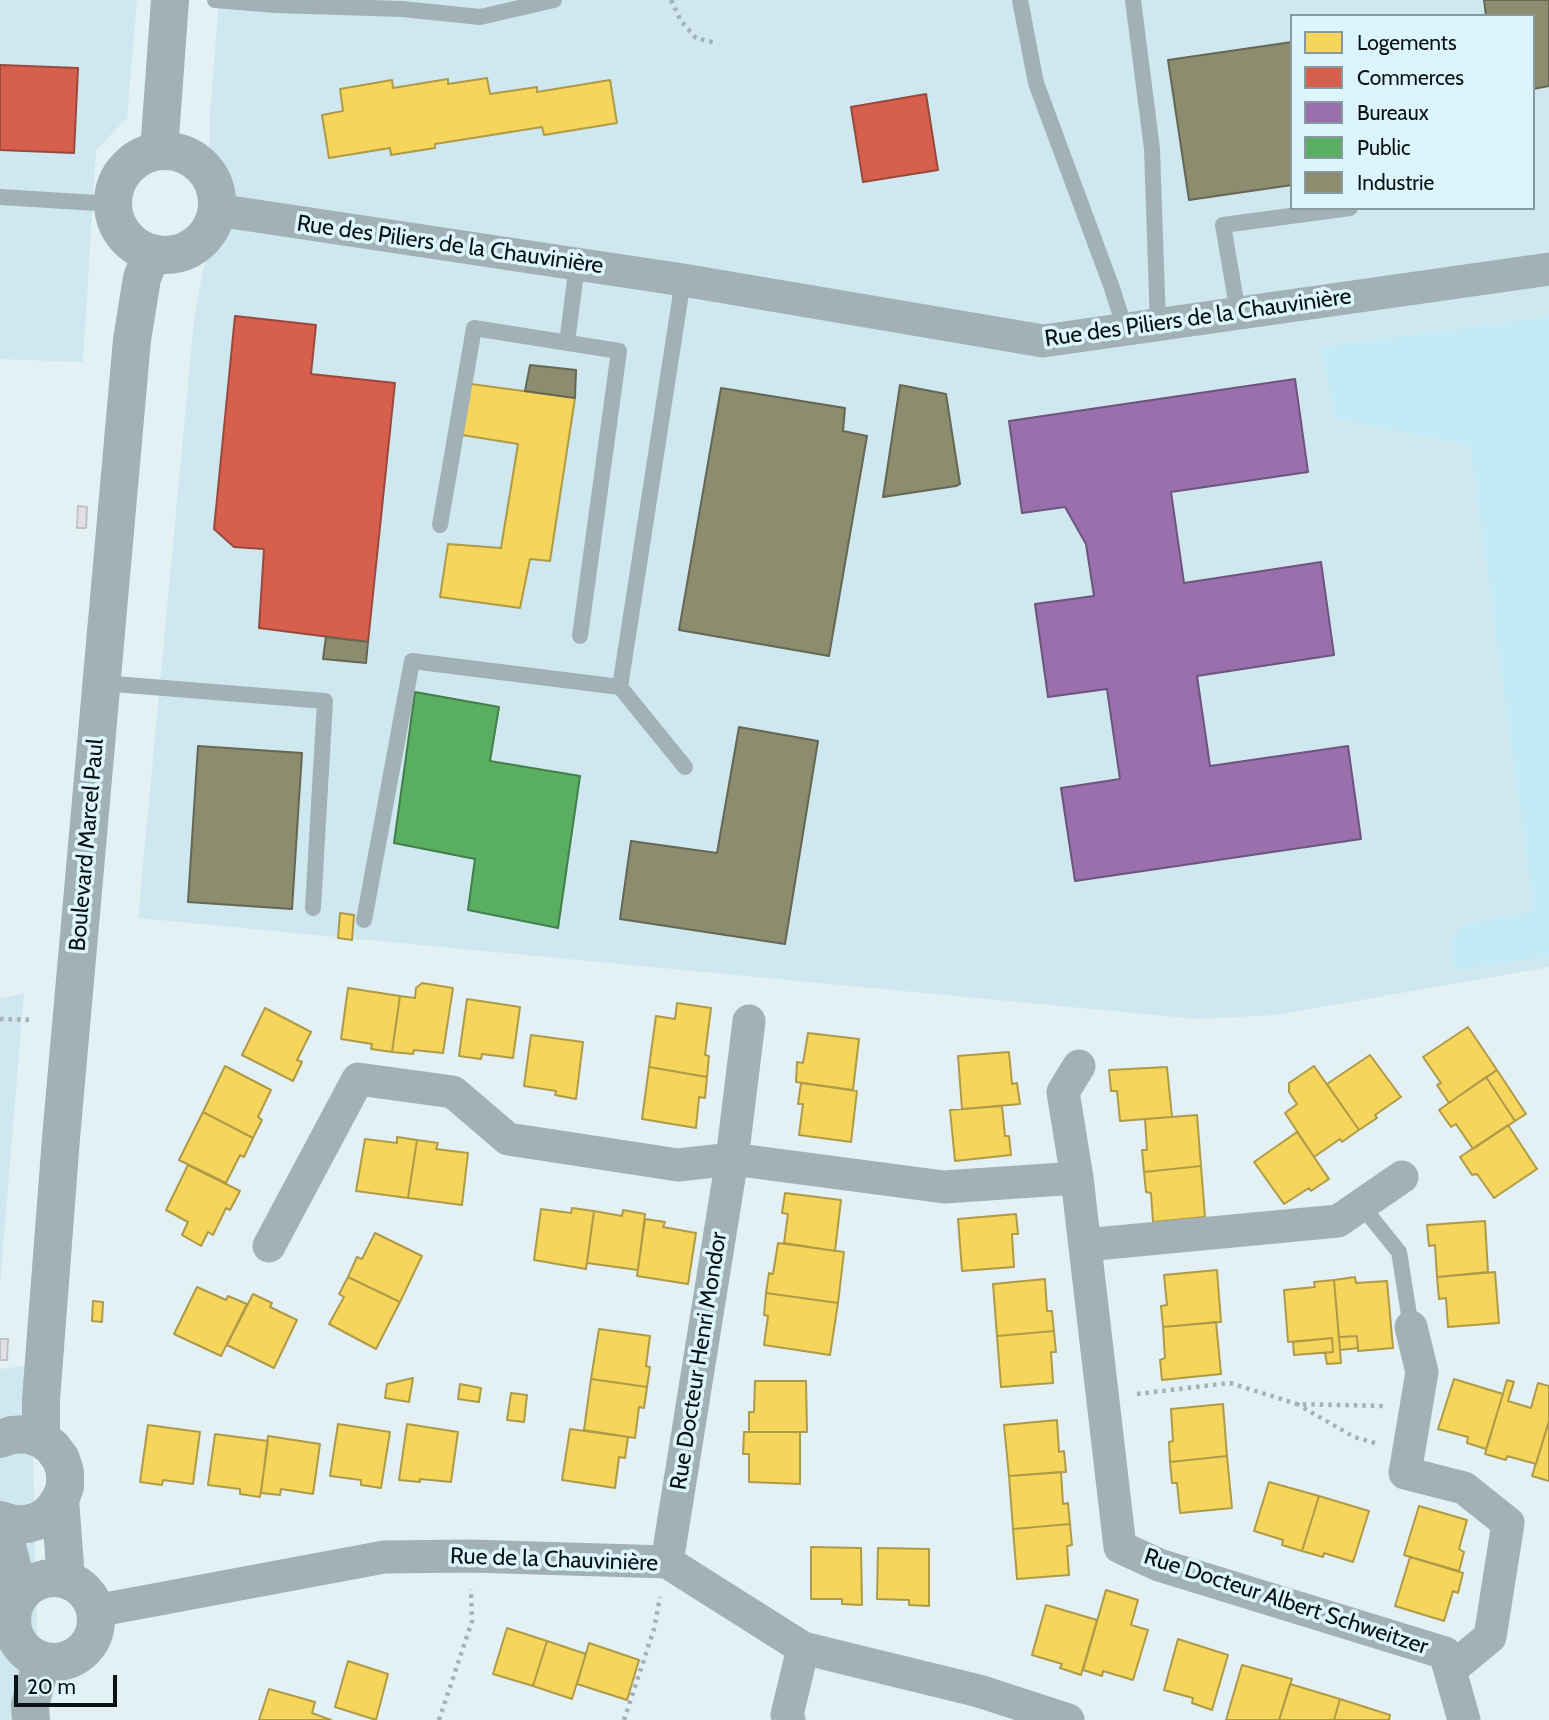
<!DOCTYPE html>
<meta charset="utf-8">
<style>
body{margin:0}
#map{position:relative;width:1549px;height:1720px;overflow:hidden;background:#e3f1f5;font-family:Cabin,sans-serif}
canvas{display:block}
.legend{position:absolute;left:1290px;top:14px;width:245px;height:196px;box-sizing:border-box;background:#dcf5fc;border:2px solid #889aa0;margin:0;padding:9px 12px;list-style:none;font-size:21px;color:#0a1215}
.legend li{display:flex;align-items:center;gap:14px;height:35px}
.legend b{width:35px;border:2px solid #889aa0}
.scale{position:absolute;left:14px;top:1675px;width:103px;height:32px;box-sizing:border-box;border:4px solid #0a1215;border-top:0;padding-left:9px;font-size:21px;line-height:24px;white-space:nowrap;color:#0a1215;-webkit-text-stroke:5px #dcf5fc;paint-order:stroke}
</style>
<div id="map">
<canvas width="1549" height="1720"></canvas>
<ul class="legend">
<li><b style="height:19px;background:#f6d55c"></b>Logements</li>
<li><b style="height:19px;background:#d6604d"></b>Commerces</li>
<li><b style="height:19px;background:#9970ab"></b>Bureaux</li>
<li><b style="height:19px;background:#5aae61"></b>Public</li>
<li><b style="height:19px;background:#8c8c6e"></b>Industrie</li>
</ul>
<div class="scale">20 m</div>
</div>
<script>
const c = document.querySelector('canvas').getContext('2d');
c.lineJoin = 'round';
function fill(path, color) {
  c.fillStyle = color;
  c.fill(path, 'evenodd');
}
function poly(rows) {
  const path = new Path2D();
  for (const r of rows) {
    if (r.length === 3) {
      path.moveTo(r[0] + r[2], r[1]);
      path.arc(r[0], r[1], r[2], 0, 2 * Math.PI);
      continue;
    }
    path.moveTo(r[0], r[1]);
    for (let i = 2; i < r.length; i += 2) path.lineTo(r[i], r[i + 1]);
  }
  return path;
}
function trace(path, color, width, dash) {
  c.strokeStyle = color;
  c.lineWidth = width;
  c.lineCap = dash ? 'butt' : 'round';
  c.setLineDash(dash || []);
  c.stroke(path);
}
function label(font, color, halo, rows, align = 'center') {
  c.font = font + ' Cabin,sans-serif';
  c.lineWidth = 7;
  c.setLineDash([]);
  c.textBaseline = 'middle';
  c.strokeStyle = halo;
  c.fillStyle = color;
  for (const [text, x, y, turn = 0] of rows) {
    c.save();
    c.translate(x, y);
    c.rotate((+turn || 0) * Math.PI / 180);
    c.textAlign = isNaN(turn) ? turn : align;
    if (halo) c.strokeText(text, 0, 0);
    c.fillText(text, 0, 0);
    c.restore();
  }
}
fill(poly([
 [0,0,137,0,127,118,96,150,83,362,0,359],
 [219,0,1549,0,1549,967,1276,1015,1197,1019,138,918,194,320,209,236,210,113],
 [1292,16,1533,16,1533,208,1292,208],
 [24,993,0,1285,0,999],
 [31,1365,39,1720,0,1720,0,1369]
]), '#cfe7ef');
fill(poly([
 [1549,317,1549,957,1455,970,1451,943,1462,925,1534,911,1470,445,1335,419,1321,347]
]), '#c4eaf6');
const homes = poly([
 [487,78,490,94,537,87,537,92,610,80,617,123,544,135,542,127,435,144,435,148,391,155,390,148,329,158,322,115,343,111,340,89,392,80,393,88,448,79,448,84,487,78],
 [471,384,575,398,550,561,530,559,520,608,440,597,448,544,501,548,518,444,462,435,471,384],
 [340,913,354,915,352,940,338,938,340,913],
 [422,983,453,988,443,1053,414,1050,413,1054,392,1052,400,996,415,998,416,988,422,983],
 [348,988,400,996,392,1052,371,1049,372,1044,341,1039,348,988],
 [467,999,520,1007,513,1058,482,1054,481,1059,459,1056,467,999],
 [677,1003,711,1008,705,1055,709,1056,707,1077,649,1067,656,1016,675,1019,677,1003],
 [265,1008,311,1032,297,1060,302,1062,293,1081,242,1055,265,1008],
 [1468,1027,1497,1070,1449,1103,1437,1085,1441,1083,1423,1057,1468,1027],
 [808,1033,859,1039,853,1090,796,1082,797,1062,803,1063,808,1033],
 [531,1035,583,1042,576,1099,555,1095,556,1091,524,1086,531,1035],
 [1009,1052,1012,1084,1017,1083,1020,1104,962,1109,958,1056,1009,1052],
 [1370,1055,1401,1097,1375,1115,1377,1118,1359,1130,1327,1084,1370,1055],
 [225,1066,271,1090,258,1117,262,1120,253,1138,203,1112,225,1066],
 [1314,1066,1359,1130,1342,1142,1340,1139,1314,1157,1285,1113,1297,1104,1289,1092,1289,1083,1314,1066],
 [649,1067,707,1077,705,1098,699,1097,696,1128,642,1119,649,1067],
 [1167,1067,1172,1117,1120,1121,1117,1091,1111,1091,1109,1070,1167,1067],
 [1497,1070,1526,1114,1515,1121,1486,1077,1497,1070],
 [1486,1077,1515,1121,1473,1149,1456,1124,1451,1127,1439,1110,1486,1077],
 [801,1083,857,1091,851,1142,799,1135,803,1104,798,1104,801,1083],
 [1002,1106,1005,1136,1009,1136,1011,1155,955,1161,950,1110,1002,1106],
 [203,1112,253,1138,244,1157,240,1155,226,1183,179,1160,203,1112],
 [1197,1115,1201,1166,1144,1172,1142,1150,1147,1150,1145,1119,1197,1115],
 [1508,1125,1537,1169,1494,1198,1477,1174,1472,1175,1460,1157,1508,1125],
 [1297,1132,1329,1179,1311,1191,1309,1188,1284,1204,1254,1162,1297,1132],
 [397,1137,417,1140,408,1198,356,1191,365,1139,397,1143,397,1137],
 [417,1140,438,1143,436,1149,468,1153,462,1205,408,1198,417,1140],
 [188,1165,240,1191,230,1210,226,1208,213,1235,208,1232,201,1246,182,1235,188,1222,166,1210,188,1165],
 [1201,1166,1205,1217,1153,1222,1151,1193,1146,1192,1144,1172,1201,1166],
 [785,1193,841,1200,835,1251,784,1243,788,1214,782,1213,785,1193],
 [572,1208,594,1211,586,1269,534,1260,541,1209,571,1213,572,1208],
 [623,1210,645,1214,638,1270,587,1263,594,1211,622,1216,623,1210],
 [1016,1214,1018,1234,1012,1234,1014,1267,962,1271,958,1219,1016,1214],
 [645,1219,665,1222,663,1227,696,1233,688,1284,637,1276,645,1219],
 [1485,1221,1488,1272,1437,1277,1435,1245,1429,1246,1427,1225,1485,1221],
 [375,1233,422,1256,400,1302,348,1277,357,1257,362,1259,375,1233],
 [778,1243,844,1252,838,1303,766,1293,769,1273,773,1274,778,1243],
 [1217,1270,1221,1322,1163,1327,1161,1306,1167,1305,1164,1275,1217,1270],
 [1495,1272,1499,1323,1448,1327,1446,1298,1439,1299,1437,1277,1495,1272],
 [348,1277,400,1302,376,1349,329,1324,344,1297,339,1294,348,1277],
 [1355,1277,1356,1283,1387,1281,1393,1348,1358,1351,1357,1336,1339,1337,1334,1280,1355,1277],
 [1045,1279,1047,1311,1052,1311,1054,1331,997,1336,993,1284,1045,1279],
 [1334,1280,1341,1363,1327,1364,1325,1353,1333,1352,1332,1338,1288,1342,1284,1290,1315,1287,1314,1282,1334,1280],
 [197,1287,226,1300,228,1296,247,1304,221,1356,174,1334,197,1287],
 [766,1293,838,1303,830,1355,764,1345,768,1316,764,1315,766,1293],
 [253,1294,272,1303,270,1307,297,1320,274,1368,227,1345,253,1294],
 [93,1301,103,1302,102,1322,92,1321,93,1301],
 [1216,1322,1221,1374,1162,1380,1160,1360,1165,1358,1163,1327,1216,1322],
 [599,1329,650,1336,646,1366,650,1367,647,1387,591,1379,599,1329],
 [1054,1331,1056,1352,1051,1352,1053,1383,1001,1387,997,1336,1054,1331],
 [1357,1336,1358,1348,1340,1350,1339,1337,1357,1336],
 [1332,1338,1333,1352,1294,1355,1293,1342,1332,1338],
 [413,1378,409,1402,385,1398,387,1384,413,1378],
 [591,1379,647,1387,644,1408,639,1407,635,1438,584,1430,591,1379],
 [1454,1379,1503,1394,1486,1449,1467,1443,1468,1437,1438,1429,1454,1379],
 [1507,1380,1514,1382,1508,1401,1531,1408,1538,1383,1549,1386,1549,1421,1536,1464,1507,1456,1506,1460,1485,1454,1507,1380],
 [755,1381,806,1381,807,1432,749,1432,749,1412,754,1412,755,1381],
 [460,1384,481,1388,479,1402,458,1399,460,1384],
 [511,1393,527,1395,524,1422,507,1420,511,1393],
 [1223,1404,1227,1456,1170,1462,1169,1442,1173,1441,1171,1409,1223,1404],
 [1057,1420,1059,1452,1064,1451,1066,1472,1009,1476,1004,1425,1057,1420],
 [1549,1421,1549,1481,1532,1476,1549,1421],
 [338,1424,390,1432,381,1488,361,1485,361,1480,330,1476,338,1424],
 [407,1424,458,1432,451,1482,420,1479,420,1482,399,1480,407,1424],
 [148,1425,200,1432,193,1484,163,1480,162,1485,140,1482,148,1425],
 [570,1429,628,1437,625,1458,619,1457,615,1488,562,1480,570,1429],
 [744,1432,800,1432,800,1484,749,1482,749,1454,743,1454,744,1432],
 [215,1434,268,1441,260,1497,240,1494,240,1489,208,1485,215,1434],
 [268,1436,320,1444,313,1494,281,1489,280,1495,261,1493,268,1436],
 [1227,1456,1232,1508,1180,1513,1177,1483,1172,1483,1170,1462,1227,1456],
 [1061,1472,1063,1504,1068,1503,1070,1524,1013,1529,1009,1476,1061,1472],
 [1269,1482,1319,1496,1302,1551,1282,1545,1283,1540,1254,1531,1269,1482],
 [1319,1496,1369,1511,1353,1562,1324,1553,1323,1557,1302,1551,1319,1496],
 [1419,1506,1467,1520,1459,1549,1464,1552,1459,1571,1404,1555,1419,1506],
 [1070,1524,1072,1545,1067,1546,1069,1575,1017,1579,1013,1529,1070,1524],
 [811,1547,861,1548,862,1605,842,1604,842,1599,811,1599,811,1547],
 [878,1548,929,1549,929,1606,909,1605,909,1600,877,1599,878,1548],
 [1410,1557,1463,1573,1458,1593,1453,1591,1444,1621,1395,1606,1410,1557],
 [1106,1590,1138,1600,1131,1625,1148,1630,1133,1680,1103,1671,1102,1676,1083,1670,1106,1590],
 [1046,1605,1097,1620,1081,1675,1060,1668,1062,1664,1032,1655,1046,1605],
 [507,1628,547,1641,533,1686,493,1674,507,1628],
 [1178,1639,1228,1655,1212,1710,1192,1703,1193,1698,1164,1690,1178,1639],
 [547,1641,586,1654,572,1699,533,1686,547,1641],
 [589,1643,639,1660,627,1700,577,1684,589,1643],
 [348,1661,388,1674,376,1720,335,1707,348,1661],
 [1242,1665,1292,1679,1279,1720,1226,1720,1242,1665],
 [1290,1684,1340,1699,1334,1720,1279,1720,1290,1684],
 [269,1689,315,1702,312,1713,331,1720,259,1720,269,1689],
 [1340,1699,1390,1715,1389,1720,1334,1720,1340,1699]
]);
fill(homes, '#f6d55c');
trace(homes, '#af9a47', 2);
const shops = poly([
 [0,65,78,68,74,153,0,150,0,65],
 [926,94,938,170,863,182,851,107,926,94],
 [235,316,316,325,311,374,395,383,368,642,259,628,264,549,234,547,214,529,235,316]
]);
fill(shops, '#d6604d');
trace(shops, '#99493c', 2);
const offices = poly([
 [1295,379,1308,472,1171,492,1184,583,1321,562,1334,655,1197,676,1210,766,1348,746,1361,839,1075,881,1061,788,1120,779,1107,689,1048,697,1035,604,1094,596,1086,544,1065,507,1022,513,1009,421,1295,379]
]);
fill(offices, '#9970ab');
trace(offices, '#6e547e', 2);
const public = poly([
 [415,692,499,707,490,761,580,776,558,928,468,910,475,859,394,843,415,692]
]);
fill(public, '#5aae61');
trace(public, '#427f4a', 2);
const industry = poly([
 [1484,0,1549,0,1549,86,1533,89,1533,16,1486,16,1484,0],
 [1292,42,1292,185,1189,200,1168,60,1292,42],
 [530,365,576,370,575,398,525,391,530,365],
 [900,385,946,394,960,484,956,486,883,497,900,385],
 [721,388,845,408,843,431,867,436,829,656,679,630,721,388],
 [326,637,368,642,366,663,323,659,326,637],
 [739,727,818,741,785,944,620,919,631,841,717,853,739,727],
 [198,746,302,753,292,909,188,902,198,746]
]);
fill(industry, '#8c8c6e');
trace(industry, '#656753', 2);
const building = poly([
 [78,506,87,507,86,528,77,528,78,506],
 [0,1339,8,1339,7,1360,0,1360,0,1339]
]);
fill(building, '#e5e0e7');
trace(building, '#c0c2c6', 2);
trace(poly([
 [671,0,681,21,696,38,716,43],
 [0,1019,34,1020],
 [1137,1394,1230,1383,1297,1404],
 [1375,1443,1354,1437,1297,1404,1383,1406],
 [439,1720,472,1621,471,1589],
 [624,1720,654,1629,660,1597]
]), '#a4b1b5', 4.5, [3.5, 5]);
trace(poly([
 [215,0,276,5,276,0],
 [1020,0,1036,83,1112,288,1125,329],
 [1133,0,1152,149,1158,325],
 [276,5,402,9,480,17,554,0],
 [0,197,113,204],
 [1238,313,1223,225,1350,208],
 [567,343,577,264],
 [440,525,474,328,619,351,580,636],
 [102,683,325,701,313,908],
 [620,687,683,280],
 [364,920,412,661,620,687,685,767],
 [1361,1205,1399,1252,1411,1327]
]), '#a1b1b6', 16);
trace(poly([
 [217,210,683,280,1043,341,1549,269],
 [1077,1178,1063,1092,1079,1066],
 [1085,1245,1338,1221,1402,1177],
 [269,1246,358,1079,453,1092,508,1139,678,1165,732,1159,944,1187,1077,1178,1120,1547,1159,1565,1445,1653,1464,1720],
 [1411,1327,1422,1372,1405,1473,1464,1488,1508,1523,1490,1637,1451,1669],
 [667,1562,732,1159,749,1021],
 [95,1611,384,1557,471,1556,667,1562,803,1648,979,1691,1068,1720],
 [789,1720,787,1715,803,1648]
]), '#a1b1b6', 33);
trace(poly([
 [165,203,52],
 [159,151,170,0],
 [0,1439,12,1435,27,1434,41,1439,52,1447,61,1459,65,1472,65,1487,60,1500,52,1511,41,1520,27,1524,13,1524,0,1520],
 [41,1439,41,1400,61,1138,132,340,142,278,152,253],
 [60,1500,66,1579],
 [0,1521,20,1595],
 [54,1620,42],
 [31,1720,30,1705,42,1660]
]), '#a1b1b6', 38);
label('23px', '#0a1215', '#dcf5fc', [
 ["Rue des Piliers de la Chauvinière",450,245,8],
 ["Rue des Piliers de la Chauvinière",1198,318,-8],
 ["Boulevard Marcel Paul",87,845,-85],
 ["Rue Docteur Henri Mondor",699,1361,-81],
 ["Rue de la Chauvinière",554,1560,2],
 ["Rue Docteur Albert Schweitzer",1286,1602,18]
]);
</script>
